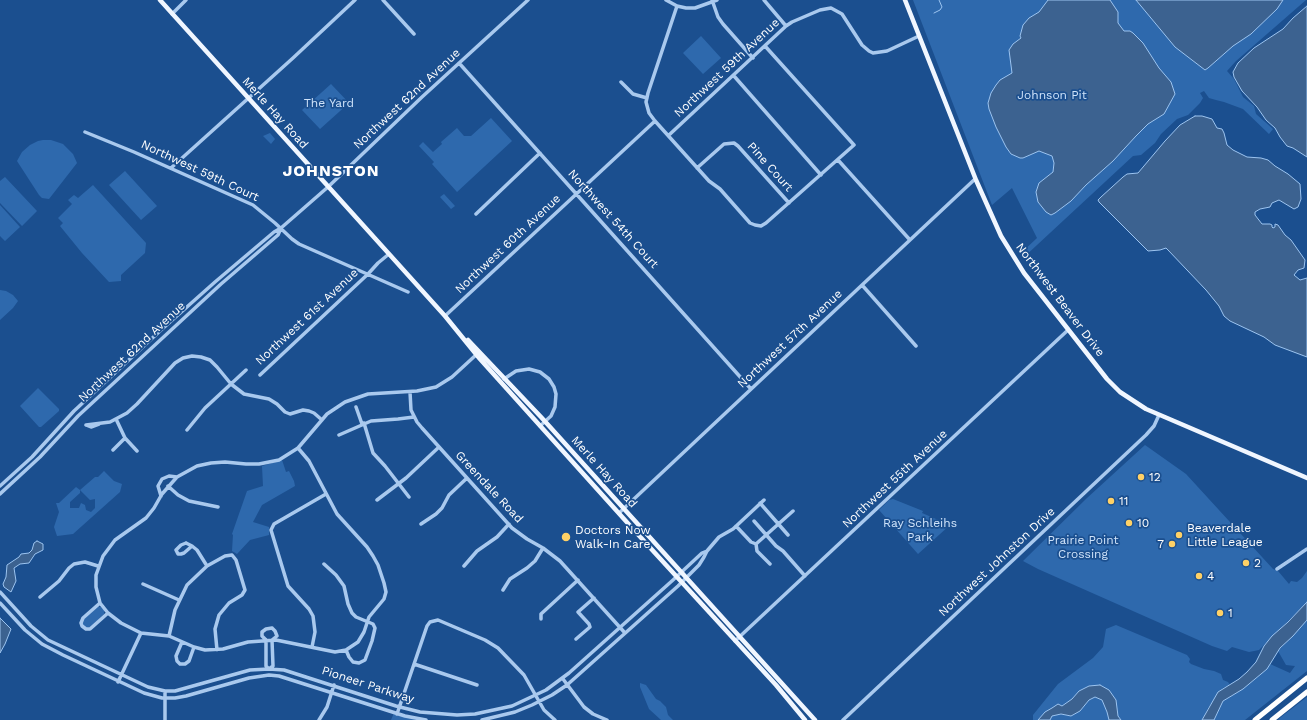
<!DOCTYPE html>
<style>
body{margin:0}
canvas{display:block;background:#1b4f8f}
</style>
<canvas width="1307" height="720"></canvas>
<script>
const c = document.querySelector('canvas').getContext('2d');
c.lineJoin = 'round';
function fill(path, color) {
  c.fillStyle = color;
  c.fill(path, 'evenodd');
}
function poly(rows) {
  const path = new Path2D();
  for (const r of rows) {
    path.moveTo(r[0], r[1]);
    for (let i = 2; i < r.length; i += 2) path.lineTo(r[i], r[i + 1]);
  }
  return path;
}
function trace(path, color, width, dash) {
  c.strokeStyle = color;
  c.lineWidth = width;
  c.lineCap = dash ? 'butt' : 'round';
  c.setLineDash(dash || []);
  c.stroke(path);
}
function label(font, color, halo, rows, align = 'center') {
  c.font = font + ' "Work Sans",sans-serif';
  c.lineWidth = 3.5;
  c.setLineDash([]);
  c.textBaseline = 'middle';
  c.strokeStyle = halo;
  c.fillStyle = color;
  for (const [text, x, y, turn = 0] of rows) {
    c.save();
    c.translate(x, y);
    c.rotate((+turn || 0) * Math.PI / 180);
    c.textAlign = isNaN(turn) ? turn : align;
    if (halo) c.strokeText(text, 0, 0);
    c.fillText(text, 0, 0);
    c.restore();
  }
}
fill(poly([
 [913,0,1306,0,1236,61,1227,71,1234,79,1243,97,1254,106,1256,114,1273,129,1269,134,1243,109,1224,102,1216,100,1209,98,1204,91,1200,93,1203,98,1200,103,1188,115,1177,119,1161,134,1155,143,1141,155,1133,156,1023,258,1020,254,1037,238,1012,188,992,205],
 [701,36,721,58,703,74,683,53],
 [331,84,349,103,320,129,302,110],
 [491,118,512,141,457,192,432,164,434,162,419,146,423,142,433,152,442,144,441,142,457,128,464,136,471,136],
 [270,133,275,139,271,144,263,136],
 [43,140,51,140,63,144,73,154,77,163,49,199,42,198,39,195,17,161,22,152,30,145,38,141],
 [125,171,157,206,141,220,109,185],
 [5,177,37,211,22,226,0,203,0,181],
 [93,185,146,243,145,253,121,275,121,281,109,282,82,253,60,226,63,223,58,218,72,204,68,200,74,195,78,198],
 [444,194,455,206,451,209,440,197],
 [0,205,20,227,5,241,0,236],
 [0,290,6,291,13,295,18,301,13,308,0,320],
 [38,388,59,409,59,411,41,427,39,427,20,406],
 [1145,445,1186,474,1273,569,1278,571,1289,584,1291,581,1297,582,1302,578,1307,571,1307,602,1259,650,1249,652,1232,647,1227,651,1212,646,1038,569,1023,561,1087,498],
 [282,460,286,472,289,471,294,481,295,486,262,505,253,522,269,527,269,535,250,540,237,554,232,551,233,535,232,534,247,491,263,486,262,466],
 [104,471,114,481,122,484,120,492,73,534,57,536,54,527,59,512,56,503,59,503,76,487,80,490,80,493,70,502,70,508,79,508,81,503,85,505,86,510,91,512,95,508,95,499,90,500,80,490,95,477,98,477],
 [893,499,923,511,922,513,950,525,918,554,879,510,889,500],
 [98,607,101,607,104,610,104,614,90,627,87,628,83,626,83,622,84,619],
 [1307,620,1307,671,1245,720,1214,720,1223,701,1243,689,1259,676,1270,664,1290,673,1295,666,1286,665,1278,651],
 [1116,625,1187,655,1190,659,1189,662,1191,664,1204,669,1214,671,1221,674,1223,680,1228,682,1230,685,1223,688,1208,708,1202,720,1121,720,1118,716,1118,710,1089,686,1079,691,1072,699,1062,707,1038,720,1033,720,1033,715,1058,684,1093,658,1103,647,1106,629],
 [640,683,646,685,656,699,660,701,666,707,668,715,673,720,661,720,649,709,640,687],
 [1095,697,1102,700,1107,712,1109,720,1050,720,1052,716,1061,714,1071,716,1080,711,1089,700],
 [1307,697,1307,720,1278,720,1281,717],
 [394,713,426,720,391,720]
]), '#2e69ad');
const water = poly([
 [1048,0,1110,0,1118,12,1118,23,1124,31,1130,31,1133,33,1143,43,1159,68,1171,82,1175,94,1164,114,1148,124,1136,136,1113,161,1086,185,1071,201,1055,213,1051,215,1046,212,1038,202,1036,192,1039,183,1053,172,1054,163,1052,156,1039,151,1023,158,1020,158,1011,154,1006,147,996,127,989,109,988,103,991,93,996,85,1000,80,1012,73,1009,50,1013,44,1021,38,1020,36,1023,25,1029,18,1039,12,1048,0],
 [1136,0,1283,0,1277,9,1251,34,1233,46,1208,68,1205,70,1175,47,1136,0],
 [1307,6,1307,157,1293,148,1287,146,1280,137,1275,128,1266,120,1257,107,1242,91,1234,77,1233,72,1238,63,1254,48,1283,29,1293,18,1307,6],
 [1195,116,1202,116,1212,119,1217,128,1222,129,1224,133,1227,145,1233,150,1247,157,1261,158,1268,160,1275,166,1288,174,1300,184,1301,199,1298,207,1294,209,1279,200,1272,203,1270,207,1260,209,1255,212,1255,215,1262,224,1270,224,1272,225,1272,227,1273,228,1275,227,1275,224,1278,225,1285,235,1291,240,1305,260,1304,268,1298,270,1294,275,1300,280,1307,278,1307,357,1275,345,1264,337,1230,321,1224,316,1219,306,1206,290,1168,250,1166,248,1160,250,1148,251,1099,202,1098,200,1101,197,1123,177,1127,174,1138,173,1165,141,1180,125,1195,116],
 [37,541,43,544,43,550,35,554,29,563,20,564,14,568,16,581,11,592,4,587,3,584,6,577,7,565,19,557,21,554,29,553,32,550,34,543,37,541],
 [1307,602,1307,620,1293,636,1280,648,1267,669,1243,689,1223,701,1214,720,1202,720,1218,692,1239,679,1247,672,1256,662,1264,646,1272,636,1288,622,1307,602],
 [0,618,11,629,5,644,0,653,0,618],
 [1100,685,1109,690,1116,700,1118,716,1121,720,1109,720,1107,712,1102,700,1095,697,1089,700,1080,711,1071,716,1061,714,1052,716,1050,720,1038,720,1045,712,1052,708,1058,704,1062,706,1072,699,1079,691,1089,686,1100,685]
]);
fill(water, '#3c6290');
trace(water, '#9cc4f0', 1);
trace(poly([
 [934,13,940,10,942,7,939,0]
]), '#9cc4f0', 1);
trace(poly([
 [383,0,414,34],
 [666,0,677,6,686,8,695,8,717,0],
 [712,0,718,17,723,24,753,58],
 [764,0,786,26],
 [677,6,648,93,646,102,649,113,655,121,709,181,720,189,750,223,755,225,761,226,766,223,854,145,765,46],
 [172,14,186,0],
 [459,63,751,389],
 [734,76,821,175],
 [621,82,633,94,647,98],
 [85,132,134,152,253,205,275,223,292,239,299,244,408,292],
 [669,135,786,26,792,22,820,10,831,8,842,14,862,45,869,51,873,53,887,51,919,36],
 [838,160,910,240],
 [171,168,293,58,355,0],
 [697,168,724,144,734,143,738,146,789,203],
 [476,214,540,153],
 [862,285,916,346],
 [445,316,655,121],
 [260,375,368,274,378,263,389,254],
 [504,379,516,371,529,369,540,372,549,379,554,387,556,394,555,407,551,416,540,426],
 [410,392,411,410,417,422,422,428,512,528,527,539,543,548,560,561,625,633],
 [356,407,362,424],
 [116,419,125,438,137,451],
 [364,423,373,453,385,466,409,497],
 [86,425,110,422,127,413,137,404,175,363,183,358,192,356,201,357,210,360,217,367,231,384,244,394,269,399,277,404,285,412,290,414,303,410,309,411,314,413,322,420],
 [86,425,91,427,99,424],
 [187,430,205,408,246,370],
 [339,435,371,421,398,419,414,417],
 [298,448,309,461,337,514,367,547,373,556,378,565,384,583,386,592,384,599,369,617,364,632,358,642,346,650,335,652,276,640,248,642,223,649,205,650,194,647,169,636,141,633,121,623,108,613,100,603,96,587,96,575,103,556,115,540,146,518,154,508,162,494,177,477,197,466,211,463,225,462,246,464,259,464,279,460,298,448,327,414,345,402,368,394,417,391,436,387,452,377,477,354],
 [113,450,125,438],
 [0,486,32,457,74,411,161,330,215,282,274,232,281,228,328,187,422,97,528,0],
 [168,486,178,495,189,501,218,507],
 [0,494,40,457,78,416,221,284,278,235,281,228],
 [161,496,158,486,162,479,169,476,177,477],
 [377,500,406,478,439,447],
 [760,503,788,535],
 [619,513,975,179],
 [754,521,776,546,783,551,805,576],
 [421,524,436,514,442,508,449,495,467,478],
 [736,526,751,542,756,544,757,551,770,564],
 [186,543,192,546,184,553,181,554,178,554,176,550,181,545,186,543],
 [756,544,793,511],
 [192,546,197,550,207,566],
 [324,564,336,575,344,586,348,604,352,613,356,617,373,624,375,628,372,641,365,660,359,663,353,662,349,657,346,650],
 [464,566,477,551,497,537,509,524],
 [1277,569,1307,549],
 [143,584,179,600],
 [503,590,510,579,527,568,535,561,543,548],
 [0,592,31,626,48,640,148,687,165,691,175,691,250,670,269,669,284,670,396,706,420,712,457,715,475,714,512,706,546,690,569,673,673,580,702,553,707,551],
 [40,597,59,581,69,568,74,564,85,562,98,566],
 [0,603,25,630,42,644,63,655,144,693,162,698,175,698,186,696,249,678,269,675,279,676,405,716,426,720],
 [100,603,83,618,81,623,82,626,86,629,90,629,108,613],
 [541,619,541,614,578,580],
 [272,628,275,631,277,636,272,640,273,666,269,669,266,666,266,640,262,636,262,632,266,629,272,628],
 [169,636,175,610,187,585,207,566,225,556,232,555,236,560,245,590,242,595,229,603,219,615,215,629,217,650],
 [576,639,590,627,589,624,578,612,594,598],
 [735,641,1068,330],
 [182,642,176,656,177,661,180,664,185,664,189,661,194,647],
 [312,647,315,632,313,616,309,609,288,586,271,530,274,524,326,494],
 [414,664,477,685],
 [563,679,584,707,593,714,607,720],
 [118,682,141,633],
 [165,691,165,720],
 [397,714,427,626,430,622,438,620,485,640,498,648,524,675,544,710,555,720],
 [319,720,327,707,334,685],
 [482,720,515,712,532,705,552,695,567,685,678,586,699,565,704,557,707,551,719,537,733,529,764,500],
 [843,720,1146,435,1154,426,1159,415]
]), '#a9c9ee', 3.5);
trace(poly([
 [160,0,445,316,480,359,633,529,776,685,805,720],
 [905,0,976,180,1001,236,1024,273,1107,379,1120,392,1146,409,1307,478],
 [468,340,541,417,815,720]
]), '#f0f6ff', 4.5);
trace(poly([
 [1255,720,1307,678],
 [1272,720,1307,692]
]), '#fff', 5);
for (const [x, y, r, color] of [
 [1141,477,4,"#ffd166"],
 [1111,501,4,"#ffd166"],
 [1129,523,4,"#ffd166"],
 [1179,535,4,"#ffd166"],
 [566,537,5,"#ffd166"],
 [1172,544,4,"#ffd166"],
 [1246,563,4,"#ffd166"],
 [1199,576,4,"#ffd166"],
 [1220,613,4,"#ffd166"]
]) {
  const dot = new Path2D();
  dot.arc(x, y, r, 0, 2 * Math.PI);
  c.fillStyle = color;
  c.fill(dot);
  trace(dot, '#1b4f8f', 1.5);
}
label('12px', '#fff', '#1b4f8f', [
 ["Northwest 59th Avenue",727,68,-43],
 ["Northwest 62nd Avenue",407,99,-43],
 ["Merle Hay Road",275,113,48],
 ["Pine Court",770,167,48],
 ["Northwest 59th Court",200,171,25],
 ["Northwest 54th Court",613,219,48],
 ["Northwest 60th Avenue",508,244,-43],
 ["Northwest Beaver Drive",1060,300,53],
 ["Northwest 61st Avenue",307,317,-43],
 ["Northwest 57th Avenue",790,339,-43],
 ["Northwest 62nd Avenue",132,352,-43],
 ["Merle Hay Road",604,472,48],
 ["Northwest 55th Avenue",895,479,-43],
 ["Greendale Road",489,487,47],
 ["Northwest Johnston Drive",997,562,-43],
 ["Pioneer Parkway",368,685,18]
]);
label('12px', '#cfe3fa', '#1b4f8f', [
 ["Johnson Pit",1052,95],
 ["The Yard",329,103],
 ["Ray Schleihs",920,523],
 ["Park",920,537],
 ["Prairie Point",1083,540],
 ["Crossing",1083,554]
]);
label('12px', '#fff', '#1b4f8f', [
 ["12",1149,477],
 ["11",1119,501],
 ["10",1137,523],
 ["Beaverdale",1187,528],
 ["Little League",1187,542],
 ["Doctors Now",575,530],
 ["Walk-In Care",575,544],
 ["7",1164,544,"right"],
 ["2",1254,563],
 ["4",1207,576],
 ["1",1228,613]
], 'left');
c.letterSpacing = '1px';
label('bold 16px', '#fff', '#1b4f8f', [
 ["JOHNSTON",331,171]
]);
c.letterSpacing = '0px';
</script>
